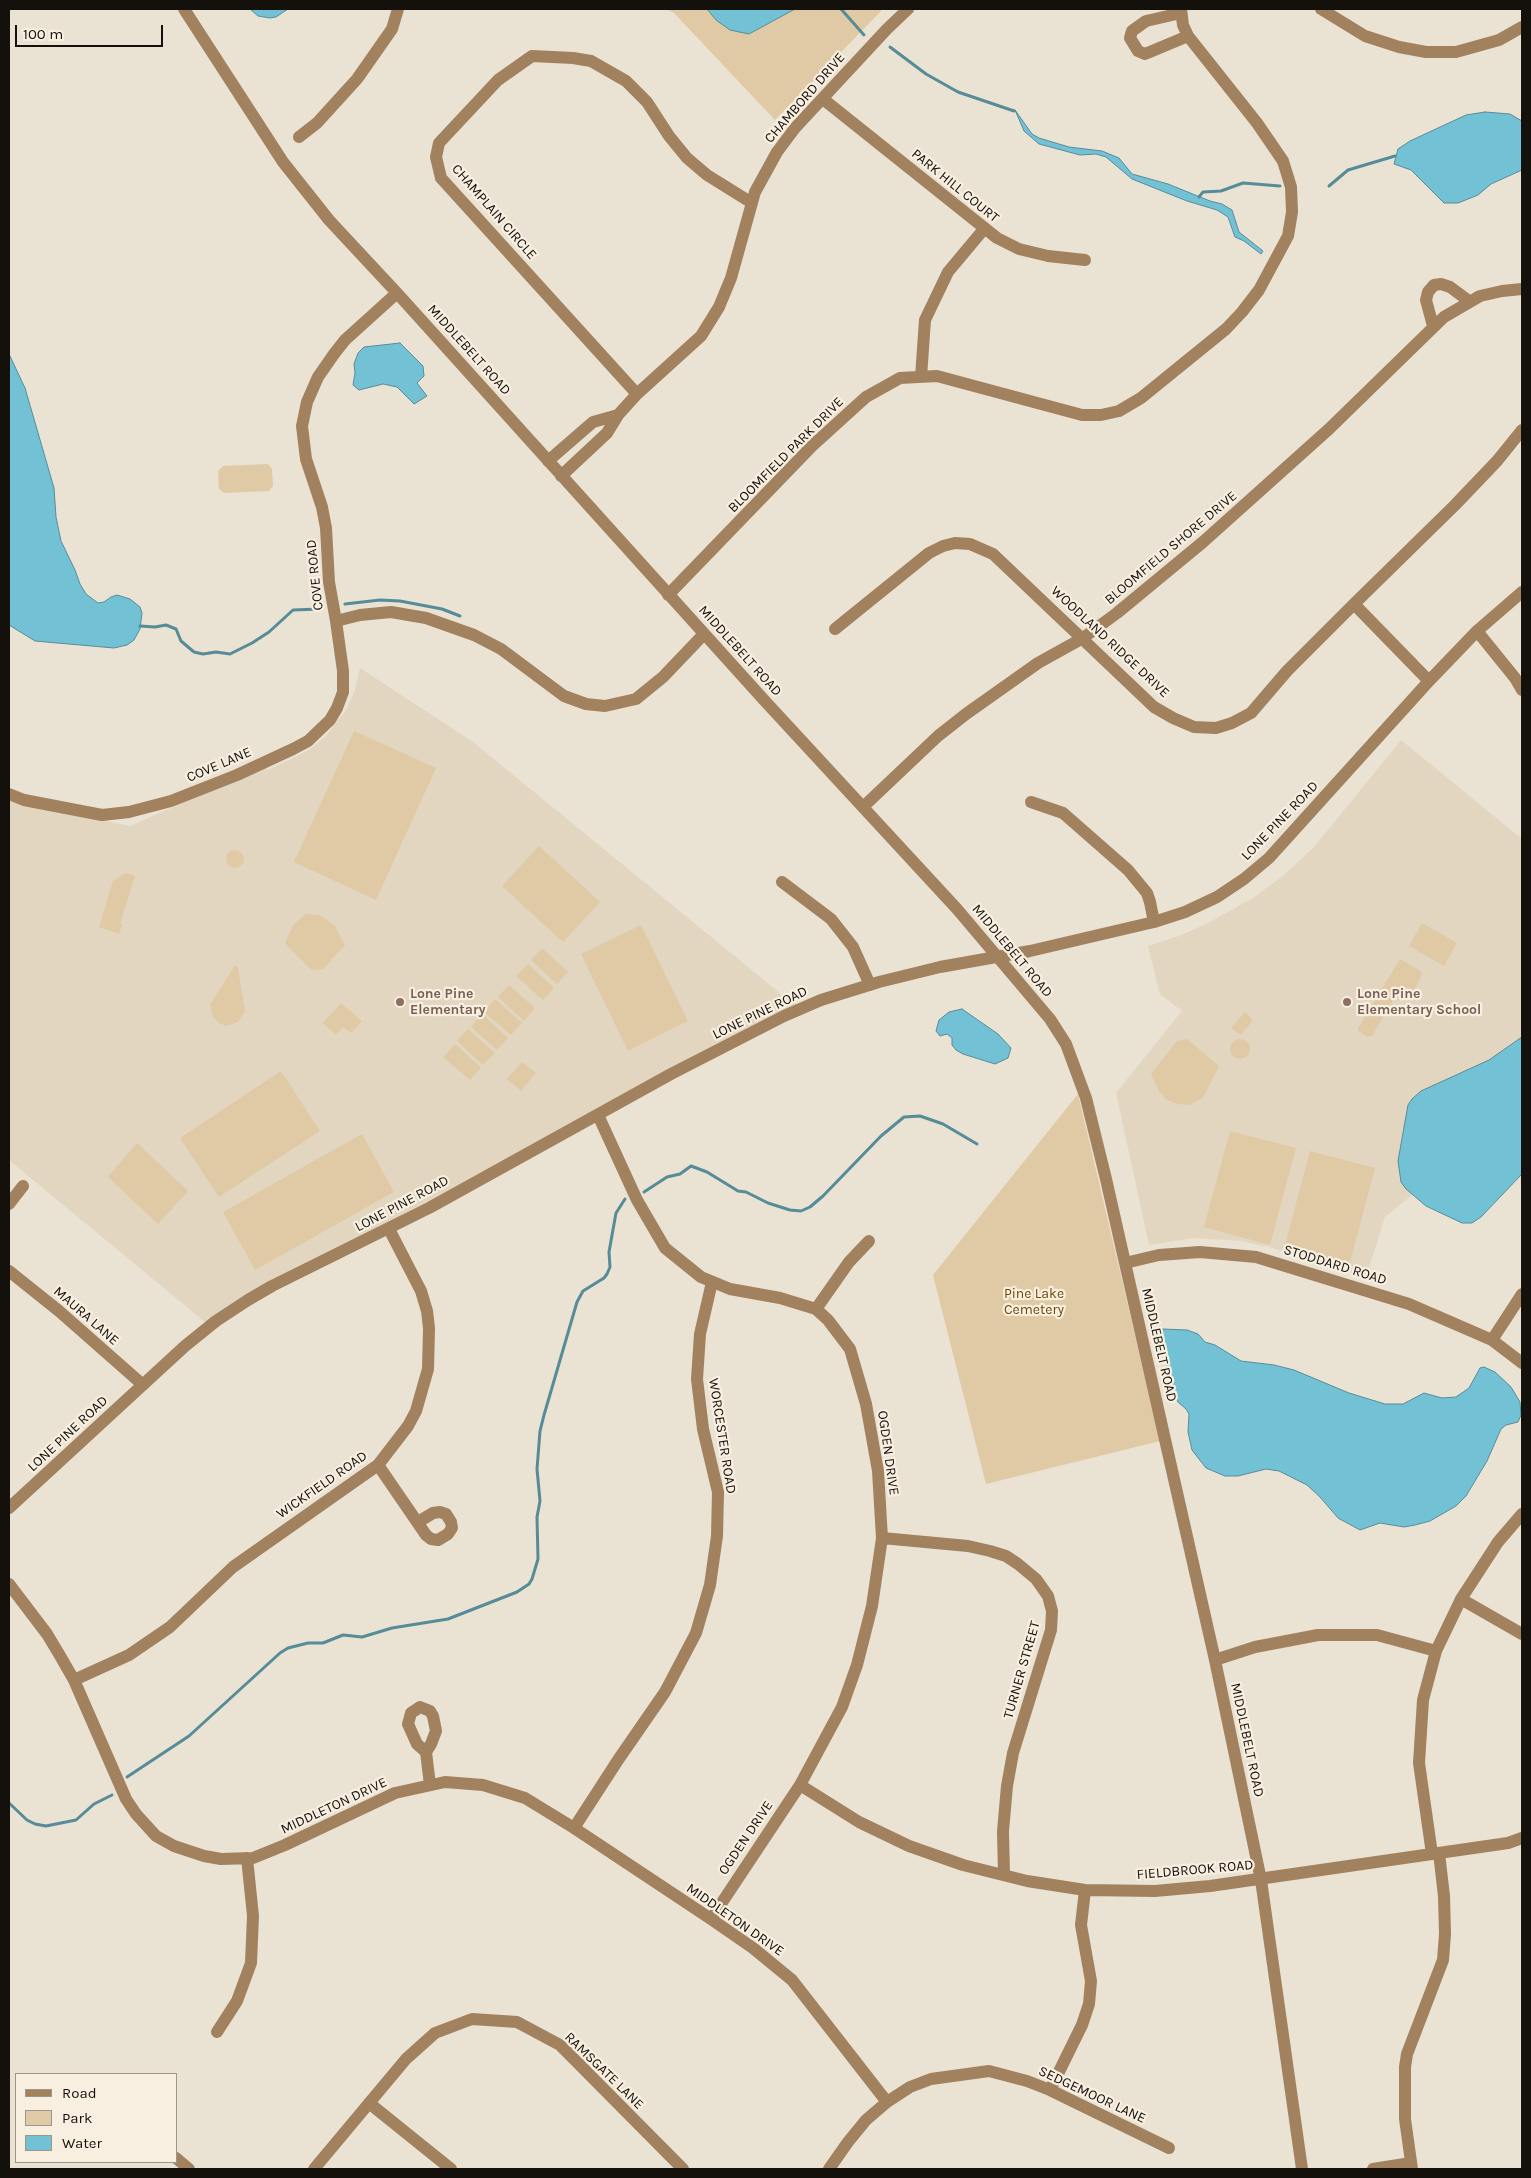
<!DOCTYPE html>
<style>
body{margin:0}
#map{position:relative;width:1531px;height:2178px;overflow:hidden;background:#eae2d3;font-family:Karla,sans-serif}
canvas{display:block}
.frame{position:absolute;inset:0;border:10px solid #14110c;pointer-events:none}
.legend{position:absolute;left:15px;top:2073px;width:162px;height:90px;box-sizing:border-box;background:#f8efe0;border:1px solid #9d968b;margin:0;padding:6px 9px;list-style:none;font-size:15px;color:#14110c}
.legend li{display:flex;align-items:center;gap:10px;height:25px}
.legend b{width:25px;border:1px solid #9d968b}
.scale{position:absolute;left:15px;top:25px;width:148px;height:22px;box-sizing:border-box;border:2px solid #14110c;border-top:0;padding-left:6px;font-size:15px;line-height:18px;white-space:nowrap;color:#14110c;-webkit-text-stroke:4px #f8efe0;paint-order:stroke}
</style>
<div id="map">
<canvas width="1531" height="2178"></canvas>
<div class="frame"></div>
<ul class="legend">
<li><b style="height:6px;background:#a2815e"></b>Road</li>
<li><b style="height:14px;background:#dfcaa5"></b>Park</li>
<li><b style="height:14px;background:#73c1d4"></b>Water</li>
</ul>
<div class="scale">100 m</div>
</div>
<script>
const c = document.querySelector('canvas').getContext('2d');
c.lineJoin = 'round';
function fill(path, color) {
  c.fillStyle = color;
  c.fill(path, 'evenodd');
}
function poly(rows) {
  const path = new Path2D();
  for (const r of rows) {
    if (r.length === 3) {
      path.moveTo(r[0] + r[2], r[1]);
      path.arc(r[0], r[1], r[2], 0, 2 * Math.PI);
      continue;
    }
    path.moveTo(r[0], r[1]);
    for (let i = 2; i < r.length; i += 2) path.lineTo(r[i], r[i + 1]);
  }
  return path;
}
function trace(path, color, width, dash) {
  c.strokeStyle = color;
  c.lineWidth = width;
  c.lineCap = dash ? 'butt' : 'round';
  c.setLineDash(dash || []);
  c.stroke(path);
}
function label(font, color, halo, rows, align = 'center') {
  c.font = font + ' Karla,sans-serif';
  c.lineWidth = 4.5;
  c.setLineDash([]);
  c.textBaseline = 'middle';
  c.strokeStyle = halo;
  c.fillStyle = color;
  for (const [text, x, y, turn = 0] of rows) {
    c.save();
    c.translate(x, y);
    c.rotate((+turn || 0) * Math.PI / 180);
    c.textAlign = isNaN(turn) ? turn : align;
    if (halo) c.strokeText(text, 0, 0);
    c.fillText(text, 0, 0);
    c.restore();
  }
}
fill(poly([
 [360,668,473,742,781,994,803,1010,428,1204,211,1327,9,1160,9,800,130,826,264,767,268,770,309,750,325,737,347,709,355,690],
 [1401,740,1522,839,1522,1106,1385,1217,1366,1277,1269,1247,1241,1241,1194,1238,1149,1245,1116,1093,1182,1011,1160,994,1148,946,1179,936,1208,923,1253,898,1284,875,1315,846]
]), '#e2d6c0');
fill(poly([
 [666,9,707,9,716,20,749,34,795,9,883,9,775,120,674,13],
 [268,464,272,469,273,486,269,491,224,493,219,489,218,471,223,466],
 [354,731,436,768,376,900,294,862],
 [539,846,600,902,563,942,502,886],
 [235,859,9],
 [125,873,135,876,120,924,122,925,119,934,99,927,113,881],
 [306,914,320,915,335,926,345,945,323,969,311,970,285,943,294,924],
 [1422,923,1457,943,1444,966,1409,946],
 [641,925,688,1021,628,1051,581,954],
 [542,948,568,972,557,984,531,960],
 [1400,959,1422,972,1420,979,1414,990,1399,990,1372,1036,1367,1037,1357,1030],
 [528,964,554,988,543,1000,516,976],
 [235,965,238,968,245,1011,238,1022,226,1026,219,1023,213,1017,210,1005],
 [509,985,535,1008,524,1021,498,997],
 [495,999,522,1023,511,1035,484,1012],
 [341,1003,362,1021,351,1033,343,1027,336,1035,323,1023],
 [1245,1012,1253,1020,1241,1035,1231,1028],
 [482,1014,508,1038,497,1050,471,1027],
 [468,1029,495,1053,483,1065,457,1041],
 [1187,1039,1219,1066,1203,1098,1189,1105,1178,1104,1167,1100,1159,1091,1151,1074,1177,1041],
 [1240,1049,10],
 [455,1044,481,1068,470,1080,443,1057],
 [522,1062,536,1073,521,1091,507,1079],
 [281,1071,320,1131,219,1197,180,1138],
 [1078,1094,1160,1441,986,1484,933,1275],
 [1230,1131,1296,1148,1270,1245,1204,1227],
 [362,1134,394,1192,255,1270,223,1212],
 [137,1143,188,1191,158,1224,108,1177],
 [1310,1151,1375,1168,1349,1266,1284,1249]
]), '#dfcaa5');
const water = poly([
 [250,9,288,9,276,17,270,18,258,16,250,9],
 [707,9,795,9,749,34,730,30,716,20,707,9],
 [1015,110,1032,134,1039,138,1069,147,1102,151,1119,158,1132,174,1168,184,1210,201,1222,204,1232,210,1239,232,1263,251,1261,254,1244,241,1235,237,1228,217,1217,210,1187,201,1132,179,1106,157,1096,154,1080,155,1039,144,1024,131,1015,110],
 [1485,112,1510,114,1522,121,1522,170,1491,184,1478,195,1458,203,1444,203,1411,170,1394,164,1398,149,1410,141,1466,115,1485,112],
 [400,343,423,366,424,376,417,383,427,396,414,404,397,387,383,384,359,390,353,385,355,373,354,364,358,353,364,347,400,343],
 [9,354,25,388,54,488,56,517,61,541,75,570,80,584,86,594,98,603,104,602,111,597,117,595,130,599,140,607,142,613,140,629,134,640,127,645,114,648,35,641,9,625,9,354],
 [962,1009,998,1034,1011,1048,1008,1058,995,1064,963,1054,956,1050,952,1045,952,1038,947,1034,940,1036,936,1031,939,1020,949,1012,962,1009],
 [1522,1037,1522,1174,1481,1217,1472,1223,1462,1223,1426,1206,1406,1189,1401,1182,1398,1161,1408,1105,1412,1099,1421,1091,1489,1060,1522,1037],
 [1162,1329,1187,1330,1198,1334,1205,1342,1215,1345,1241,1361,1274,1365,1294,1370,1349,1393,1385,1404,1403,1404,1424,1393,1442,1398,1456,1397,1469,1388,1480,1368,1484,1367,1495,1372,1511,1387,1520,1402,1521,1415,1518,1422,1506,1425,1501,1429,1487,1461,1466,1496,1456,1506,1430,1521,1415,1525,1404,1527,1380,1523,1360,1530,1338,1518,1320,1497,1307,1485,1279,1471,1266,1469,1238,1476,1225,1476,1206,1468,1192,1450,1188,1432,1189,1414,1186,1409,1178,1402,1171,1387,1162,1345,1162,1329]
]);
fill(water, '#73c1d4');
trace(water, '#568c98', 1);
trace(poly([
 [841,9,864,35],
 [890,47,926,74,958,92,1014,111],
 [1329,186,1348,170,1395,156],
 [1199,197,1203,192,1221,191,1243,183,1280,186],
 [345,604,380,600,400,601,442,609,460,616],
 [140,626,155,627,166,625,176,629,181,641,194,652,203,654,216,652,230,654,252,643,269,632,293,610,319,609],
 [644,1192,667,1177,680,1174,691,1166,707,1172,738,1191,746,1192,768,1203,790,1210,801,1211,810,1207,823,1196,881,1136,904,1117,920,1116,943,1124,977,1144],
 [127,1777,189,1736,280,1653,288,1648,308,1643,323,1643,343,1635,362,1637,392,1628,448,1619,517,1592,529,1584,532,1579,538,1559,537,1517,540,1501,537,1469,540,1431,544,1415,577,1302,583,1291,604,1278,607,1274,610,1267,609,1252,616,1213,625,1199],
 [9,1803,27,1820,35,1824,46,1826,76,1820,94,1804,112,1795]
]), '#568c98', 3);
trace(poly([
 [184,9,283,162,329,220,397,293,764,700,957,909,1050,1019,1066,1044,1086,1098,1106,1179,1215,1660,1261,1880,1302,2169],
 [1321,9,1365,36,1399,47,1426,52,1456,52,1499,40,1522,27],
 [1181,13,1146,21,1132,31,1130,38,1138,51,1145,54,1188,36],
 [823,99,997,238,1019,249,1048,256,1085,260],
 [299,137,317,123,357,79,392,29,398,9],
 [397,293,345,340,334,354,318,377,307,402,302,426,306,459,322,507,326,528,329,582,336,621,360,615,391,612,426,618,474,635,501,649,564,696,586,704,605,706,636,699,663,677,704,634],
 [1433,326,1426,300,1428,292,1434,285,1441,284,1450,287,1469,301],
 [921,377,925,320,948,272,984,229],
 [637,394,441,178,436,157,439,143,498,80,532,56,573,58,591,61,626,81,647,102,669,136,687,158,707,175,752,203],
 [548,461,593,422,618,415],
 [561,476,607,433,618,415,637,394,701,336,719,307,731,278,755,192,777,152,795,128,887,29,908,9],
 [668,595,812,446,866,397,900,378,937,376,1082,415,1101,415,1119,411,1141,398,1226,329,1242,312,1259,290,1288,236,1292,212,1291,187,1283,161,1257,123,1188,36,1183,25,1181,9],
 [1354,604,1429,681],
 [835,629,929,553,943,546,955,543,970,544,993,554,1154,707,1173,718,1194,727,1216,728,1232,723,1251,713,1287,671,1354,604,1455,505,1497,461,1522,430],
 [1477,631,1515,678,1522,690],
 [9,794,24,800,102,815,129,812,171,801,237,775,293,749,308,741,330,720,337,708,343,692,343,671,336,621],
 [1031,802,1063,813,1128,870,1147,893,1150,902,1154,922],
 [863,807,938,736,966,714,1038,663,1083,638,1117,613,1203,542,1329,429,1444,317,1480,296,1502,291,1522,289],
 [782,882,831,919,853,947,870,985],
 [598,1115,637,1200,665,1248,701,1277,730,1289,780,1298,816,1309,828,1320,850,1349,866,1404,878,1471,882,1538,872,1606,857,1665,842,1707,800,1785,711,1919],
 [9,1204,23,1186],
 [1125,1263,1159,1255,1200,1252,1256,1257,1409,1304,1492,1340,1522,1363],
 [9,1271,59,1311,143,1385],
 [816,1309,849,1262,869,1241],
 [1492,1340,1522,1294],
 [378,1465,426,1535,431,1539,438,1540,448,1534,452,1528,451,1522,446,1514,440,1512,433,1513,418,1522],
 [9,1508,185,1346,216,1321,248,1300,272,1286,429,1208,671,1074,784,1016,821,1000,879,982,940,967,1030,951,1154,922,1185,912,1217,897,1244,879,1269,858,1429,681,1477,631,1522,592],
 [882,1538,968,1546,990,1551,1006,1556,1018,1564,1036,1579,1048,1596,1052,1611,1051,1630,1013,1753,1007,1786,1003,1831,1004,1875],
 [9,1584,47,1634,59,1654,74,1680,126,1799,136,1814,156,1836,174,1846,204,1856,221,1859,253,1858,285,1845,395,1793,445,1782,483,1785,525,1798,574,1828,711,1919,753,1948,792,1980,887,2102],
 [1461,1599,1522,1634],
 [1215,1660,1255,1647,1318,1635,1377,1635,1436,1651],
 [74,1680,129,1655,170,1627,233,1567,378,1465,408,1426,416,1411,428,1369,429,1328,427,1311,421,1291,389,1229],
 [426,1752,417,1744,408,1724,411,1713,420,1707,430,1711,433,1716,436,1731,431,1744,426,1752,430,1785],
 [800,1785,859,1822,909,1846,963,1865,1027,1881,1085,1890,1155,1891,1210,1886,1508,1843,1522,1838],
 [574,1828,618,1760,665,1692,696,1633,710,1585,717,1536,718,1492,703,1429,697,1379,700,1334,712,1282],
 [1432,1854,1419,1763,1423,1700,1436,1651,1461,1599,1498,1542,1522,1514],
 [217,2032,237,2001,251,1963,253,1916,247,1858],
 [1050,2090,1082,2025,1089,2004,1091,1981,1081,1925,1085,1890],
 [369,2103,451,2169],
 [176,2158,189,2169],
 [314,2169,406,2059,435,2033,472,2019,517,2022,560,2045,683,2169],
 [829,2169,848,2142,866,2120,887,2102,910,2087,931,2079,989,2071,1027,2081,1050,2090,1169,2148],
 [1373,2169,1411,2163],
 [1412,2169,1405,2119,1405,2067,1407,2054,1443,1960,1445,1934,1444,1896,1439,1853]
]), '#a2815e', 12);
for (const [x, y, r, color] of [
 [400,1002,5,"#8d6e63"],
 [1347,1002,5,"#8d6e63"]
]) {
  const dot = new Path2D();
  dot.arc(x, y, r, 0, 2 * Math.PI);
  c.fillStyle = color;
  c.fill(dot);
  trace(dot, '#f8efe0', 2);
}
label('14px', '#14110c', '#f8efe0', [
 ["CHAMBORD DRIVE",805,98,-49],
 ["PARK HILL COURT",955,186,39],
 ["CHAMPLAIN CIRCLE",494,212,49],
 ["MIDDLEBELT ROAD",469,350,48],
 ["BLOOMFIELD PARK DRIVE",786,455,-45],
 ["BLOOMFIELD SHORE DRIVE",1171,548,-40],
 ["COVE ROAD",315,575,-96],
 ["WOODLAND RIDGE DRIVE",1110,642,43],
 ["MIDDLEBELT ROAD",740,651,48],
 ["COVE LANE",219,765,-23],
 ["LONE PINE ROAD",1280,821,-46],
 ["MIDDLEBELT ROAD",1012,951,50],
 ["LONE PINE ROAD",760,1013,-26],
 ["LONE PINE ROAD",402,1204,-28],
 ["STODDARD ROAD",1335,1265,17],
 ["MAURA LANE",86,1316,41],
 ["MIDDLEBELT ROAD",1159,1345,77],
 ["LONE PINE ROAD",68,1434,-43],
 ["WORCESTER ROAD",722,1436,81],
 ["OGDEN DRIVE",888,1453,82],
 ["WICKFIELD ROAD",322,1485,-35],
 ["TURNER STREET",1022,1670,-74],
 ["MIDDLEBELT ROAD",1247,1740,78],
 ["MIDDLETON DRIVE",334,1806,-25],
 ["OGDEN DRIVE",746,1838,-56],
 ["FIELDBROOK ROAD",1195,1870,-5],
 ["MIDDLETON DRIVE",735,1920,35],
 ["RAMSGATE LANE",604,2071,44],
 ["SEDGEMOOR LANE",1092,2095,25]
]);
label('bold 14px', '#785e54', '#f8efe0', [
 ["Lone Pine",410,994],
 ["Elementary",410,1010],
 ["Lone Pine",1357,994],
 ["Elementary School",1357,1010]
], 'left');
label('14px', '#6b4c03', '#f8efe0', [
 ["Pine Lake",1034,1294],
 ["Cemetery",1034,1310]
]);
</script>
